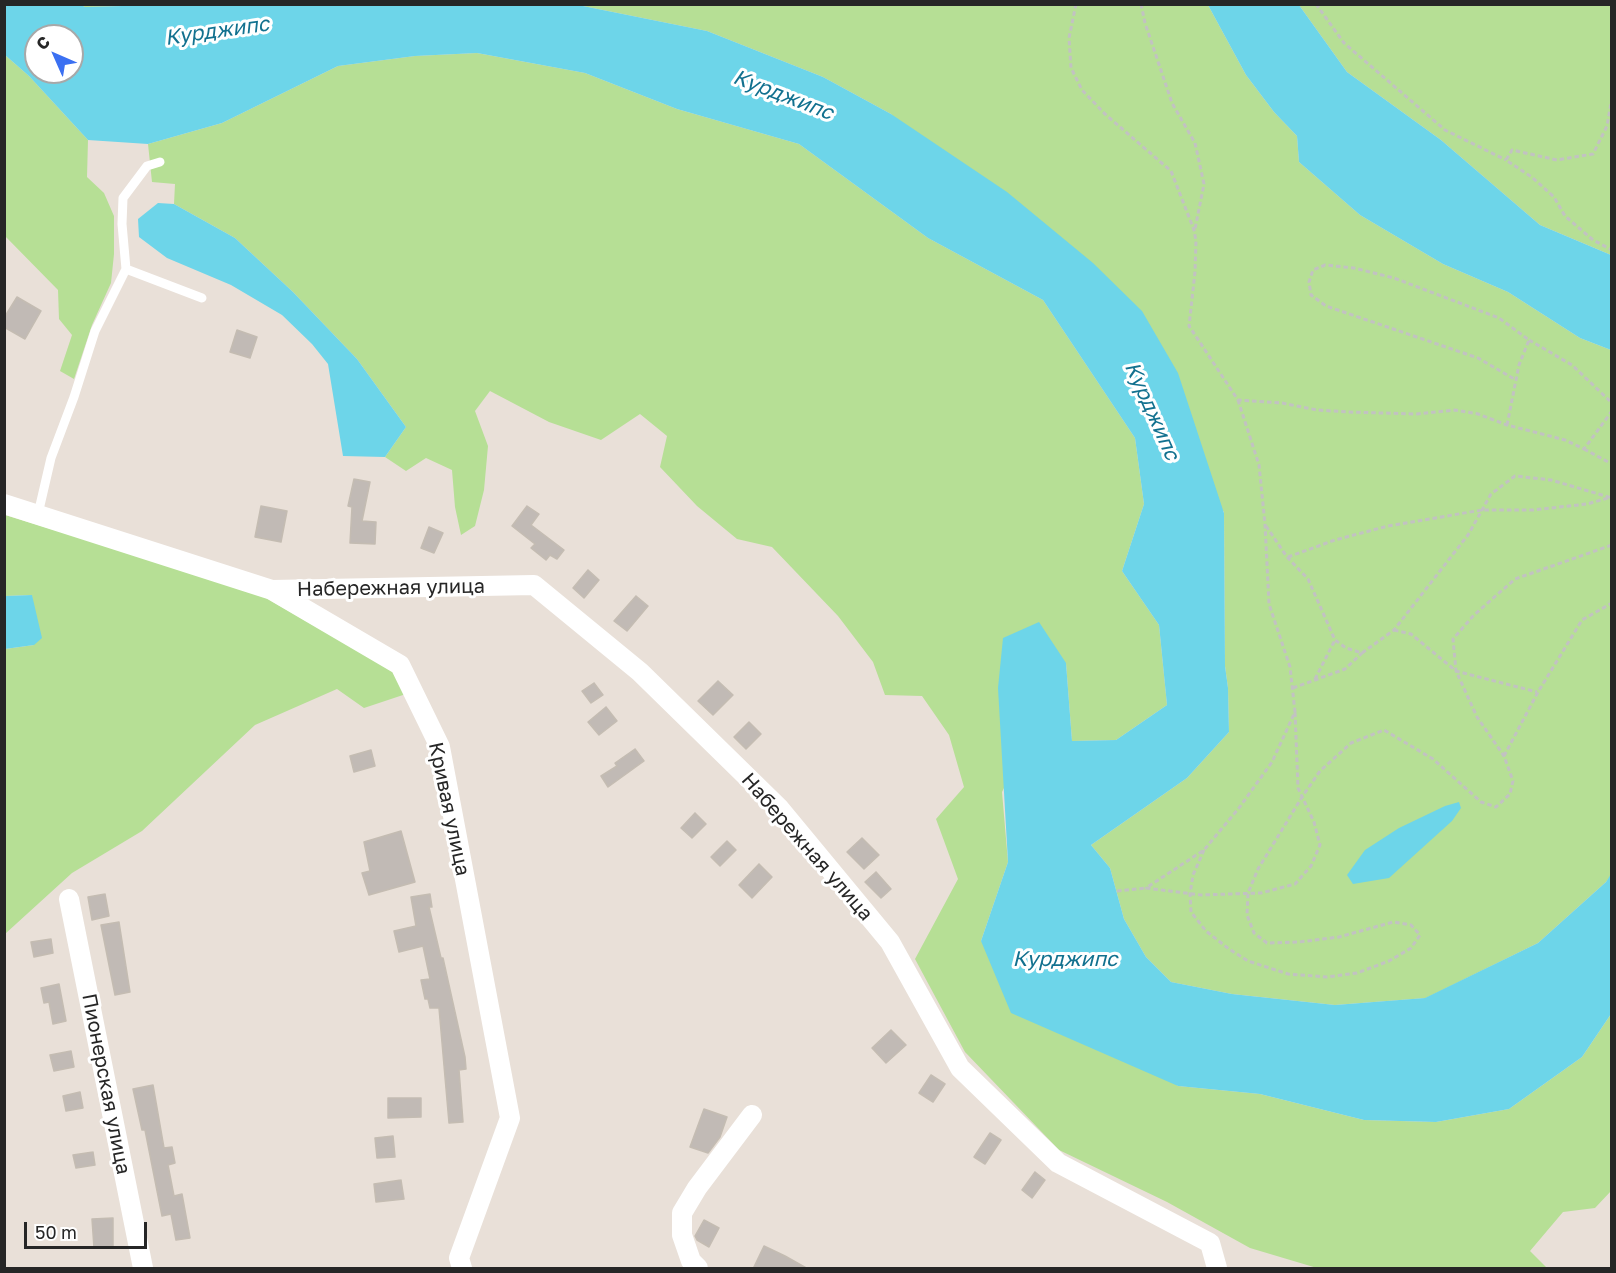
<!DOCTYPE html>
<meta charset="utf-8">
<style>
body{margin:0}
#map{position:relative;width:1616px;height:1273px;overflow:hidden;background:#e9e0d8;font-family:"Golos Text",sans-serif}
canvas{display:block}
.frame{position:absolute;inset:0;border:6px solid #262626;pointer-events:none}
.north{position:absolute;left:24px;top:24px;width:60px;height:60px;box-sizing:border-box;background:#fff;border:2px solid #a8a8a8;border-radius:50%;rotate:315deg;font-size:16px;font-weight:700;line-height:24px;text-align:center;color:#262626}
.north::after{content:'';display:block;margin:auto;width:21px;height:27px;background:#3b70f2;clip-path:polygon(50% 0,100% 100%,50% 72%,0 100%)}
.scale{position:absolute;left:24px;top:1222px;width:123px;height:27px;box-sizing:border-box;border:3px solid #262626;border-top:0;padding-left:8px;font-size:18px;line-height:21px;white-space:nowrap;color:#262626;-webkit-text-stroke:4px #fff;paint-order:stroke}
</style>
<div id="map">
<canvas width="1616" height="1273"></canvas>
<div class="frame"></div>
<div class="north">С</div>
<div class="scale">50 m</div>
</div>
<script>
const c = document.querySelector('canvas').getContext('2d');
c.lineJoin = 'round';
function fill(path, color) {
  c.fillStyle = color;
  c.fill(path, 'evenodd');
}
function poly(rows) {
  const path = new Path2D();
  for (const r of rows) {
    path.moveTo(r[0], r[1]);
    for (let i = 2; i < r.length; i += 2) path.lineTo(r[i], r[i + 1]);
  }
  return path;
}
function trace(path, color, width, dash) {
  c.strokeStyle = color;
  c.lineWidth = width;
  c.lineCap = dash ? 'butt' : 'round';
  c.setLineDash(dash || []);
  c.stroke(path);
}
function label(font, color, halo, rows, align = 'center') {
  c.font = font + ' "Golos Text",sans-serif';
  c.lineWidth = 6;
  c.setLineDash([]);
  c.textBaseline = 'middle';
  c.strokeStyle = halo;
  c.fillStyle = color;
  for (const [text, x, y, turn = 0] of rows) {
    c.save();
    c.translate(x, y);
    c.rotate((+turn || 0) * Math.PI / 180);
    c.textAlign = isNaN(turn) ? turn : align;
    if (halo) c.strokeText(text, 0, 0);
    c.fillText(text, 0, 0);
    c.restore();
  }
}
fill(poly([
 [79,5,196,5,85,7],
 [578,5,1208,5,1246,75,1274,112,1297,136,1299,162,1360,215,1443,264,1508,292,1580,338,1611,350,1612,874,1606,882,1538,943,1426,998,1335,1005,1232,994,1171,982,1146,957,1124,919,1110,868,1091,845,1187,778,1229,732,1228,688,1225,666,1224,512,891,114,823,77,707,31],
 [1299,5,1611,5,1611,255,1540,225,1441,140,1347,72],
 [477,53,585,73,677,109,799,144,928,238,1043,300,1135,438,1144,504,1122,571,1159,625,1167,705,1116,740,1072,741,1066,663,1002,792,1008,862,981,941,1178,1086,1260,1094,1364,1120,1436,1122,1509,1109,1582,1057,1611,1014,1611,1191,1595,1208,1563,1212,1530,1251,1547,1268,1317,1268,1250,1248,1167,1202,1059,1150,965,1052,915,959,958,879,936,819,964,787,949,735,922,696,885,695,873,662,838,616,772,547,737,539,697,506,660,467,667,436,640,414,601,440,549,422,490,391,475,411,488,446,484,490,475,526,461,535,455,507,452,470,426,458,406,471,385,457,406,427,357,359,293,292,235,238,174,204,175,184,152,182,148,144,222,123,338,66,415,56],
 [5,55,29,76,88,140,87,177,104,193,114,216,114,254,111,283,92,325,74,379,60,371,72,335,59,319,58,290,5,236],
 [5,515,225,582,266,598,393,671,406,694,364,708,337,689,255,725,142,831,72,873,5,934,5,649,34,645,32,595,5,596]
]), '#b6df95');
fill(poly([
 [79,4,85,7,196,4,578,5,707,31,823,77,891,114,1007,192,1093,263,1142,311,1178,373,1224,513,1225,666,1228,688,1229,732,1187,778,1091,845,1110,868,1124,919,1146,957,1171,982,1232,994,1335,1005,1425,998,1538,943,1606,882,1611,874,1611,1014,1582,1057,1509,1109,1436,1122,1364,1120,1260,1094,1178,1086,1011,1013,981,941,1008,862,998,688,1003,638,1039,622,1066,663,1072,741,1116,740,1167,705,1159,625,1122,571,1144,504,1135,438,1043,300,928,238,799,144,677,109,585,73,477,53,415,56,338,66,222,123,148,144,88,140,29,76,5,55,5,5],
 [36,36,72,36,72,72,36,72],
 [1208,5,1299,5,1347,72,1441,140,1540,225,1611,255,1611,350,1580,338,1508,292,1443,264,1360,215,1299,162,1297,136,1274,112,1246,75],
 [158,203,174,204,235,238,293,292,357,359,406,427,385,457,343,456,328,364,312,344,282,315,231,285,167,258,139,237,138,219],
 [32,595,42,638,34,645,5,649,5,596],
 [1459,802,1461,808,1452,821,1389,878,1353,884,1347,875,1365,850,1399,828,1445,806]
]), '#6dd5e9');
const building = poly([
 [17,297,41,311,25,339,4,327,4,318,17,297],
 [237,330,257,337,250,358,230,352,237,330],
 [354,479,370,482,362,521,376,522,375,544,350,543,352,507,348,506,354,479],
 [261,506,287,511,281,542,255,537,261,506],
 [527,506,539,514,531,525,564,550,557,559,550,555,546,560,531,548,535,544,512,526,527,506],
 [429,527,443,533,434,553,421,548,429,527],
 [588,570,599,580,584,598,573,588,588,570],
 [636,596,648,606,627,631,614,621,636,596],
 [718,681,733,695,713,715,698,701,718,681],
 [594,683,603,695,591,703,582,691,594,683],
 [606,707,617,721,599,735,588,722,606,707],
 [749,722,761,734,746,749,734,737,749,722],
 [635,749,644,761,608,787,601,776,617,766,615,763,635,749],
 [371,750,375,766,354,772,350,756,371,750],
 [695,813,706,824,692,838,681,828,695,813],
 [401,831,415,882,369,895,362,873,370,871,364,842,401,831],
 [862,838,879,855,864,869,847,852,862,838],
 [727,841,736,850,720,866,711,857,727,841],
 [759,864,772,877,752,898,739,885,759,864],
 [876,872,891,889,881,898,865,882,876,872],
 [105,894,109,916,92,920,88,897,105,894],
 [430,894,432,907,429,907,441,958,443,958,465,1057,466,1069,459,1070,463,1122,449,1123,439,1008,430,1008,428,999,425,999,421,980,430,979,423,946,399,952,394,931,416,926,411,897,430,894],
 [119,922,130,992,115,995,101,925,119,922],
 [51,939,53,953,34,957,31,942,51,939],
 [59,984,66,1021,53,1024,49,1002,44,1003,41,988,59,984],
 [891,1030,906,1045,886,1063,872,1048,891,1030],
 [71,1051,74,1067,54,1071,50,1055,71,1051],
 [931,1075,945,1084,933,1102,919,1093,931,1075],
 [153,1085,164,1148,172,1147,175,1163,168,1165,174,1196,182,1194,190,1238,176,1240,171,1214,162,1216,145,1130,142,1130,133,1089,153,1085],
 [80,1092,83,1108,66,1111,63,1096,80,1092],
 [388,1098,421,1098,421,1117,388,1118,388,1098],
 [704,1109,727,1117,720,1137,708,1153,690,1147,704,1109],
 [990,1133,1001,1140,985,1164,974,1157,990,1133],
 [393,1136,395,1157,377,1158,375,1138,393,1136],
 [93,1152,95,1165,76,1168,73,1155,93,1152],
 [1035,1172,1045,1180,1032,1198,1022,1190,1035,1172],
 [401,1180,404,1199,376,1202,374,1184,401,1180],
 [113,1218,113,1246,94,1248,92,1219,113,1218],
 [704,1220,719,1228,709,1247,697,1240,695,1236,704,1220],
 [764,1246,785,1256,808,1269,753,1269,764,1246]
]);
fill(building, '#c1bab5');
trace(building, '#c4bcb2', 1.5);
trace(poly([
 [1076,4,1069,38,1071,68,1082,90,1105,114,1171,171,1194,230,1196,241,1195,272,1189,326,1238,400,1282,403,1317,410,1348,412,1417,414,1455,410,1478,414,1507,425,1565,440,1584,449,1612,411],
 [1141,4,1145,23,1172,103,1195,143,1204,184,1195,229],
 [1316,4,1344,43,1445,130,1506,160],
 [1612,97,1607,126,1593,154,1557,160,1512,150,1506,160,1533,178,1554,197,1565,216,1593,240,1612,250],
 [1529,340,1572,365,1612,403],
 [1238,400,1259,465,1265,524,1269,604,1290,667,1295,712,1272,762,1239,808,1204,850,1146,888,1201,895,1261,893,1295,884,1311,866,1320,845,1314,822,1298,788,1295,712],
 [1507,425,1519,365,1529,340,1499,318,1394,278,1354,268,1325,265,1313,270,1309,282,1311,295,1326,306,1478,358,1516,380],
 [1584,449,1612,464],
 [1266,526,1287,557,1308,579,1335,640,1346,648,1362,653,1394,630,1468,535,1491,494,1515,476,1551,480,1612,498],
 [1288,557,1335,540,1388,526,1482,510,1533,510,1587,504,1608,498],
 [1394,630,1411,634,1456,671,1537,692],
 [1315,679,1335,640],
 [1293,688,1345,669,1362,653],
 [1504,756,1538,692,1582,620,1612,603],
 [1204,850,1193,875,1190,894,1191,912,1206,931,1229,949,1248,961,1288,974,1327,977,1357,973,1389,961,1411,948,1420,935,1411,925,1393,922,1339,937,1299,942,1267,943,1254,933,1247,915,1248,893,1258,869,1302,797,1320,771,1351,743,1384,730,1433,759,1481,802,1496,807,1510,794,1513,781,1504,756,1477,717,1456,671,1453,639,1474,615,1515,579,1612,545],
 [1117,891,1146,888]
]), '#c2c2c2', 3, [4.5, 3]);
trace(poly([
 [126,269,202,298],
 [38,514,51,458,74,397,95,331,126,269,122,224,123,198,147,166,160,162]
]), '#fff', 9);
trace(poly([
 [4,504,272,590,400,665,440,747,510,1118,459,1258,462,1268],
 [272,590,534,585,640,672,780,809,890,942,960,1068,1058,1163,1210,1243,1217,1268],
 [69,899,143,1268],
 [698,1268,691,1261,682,1235,682,1213,697,1188,752,1115]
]), '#fff', 20);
label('20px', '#262626', '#fff', [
 ["Набережная улица",391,588,-1],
 ["Кривая улица",449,809,78],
 ["Набережная улица",807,847,49],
 ["Пионерская улица",106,1084,79]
]);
label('italic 21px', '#12718f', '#fff', [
 ["Курджипс",217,31,-8],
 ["Курджипс",783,95,21],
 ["Курджипс",1152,411,66],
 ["Курджипс",1065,959]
]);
</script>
